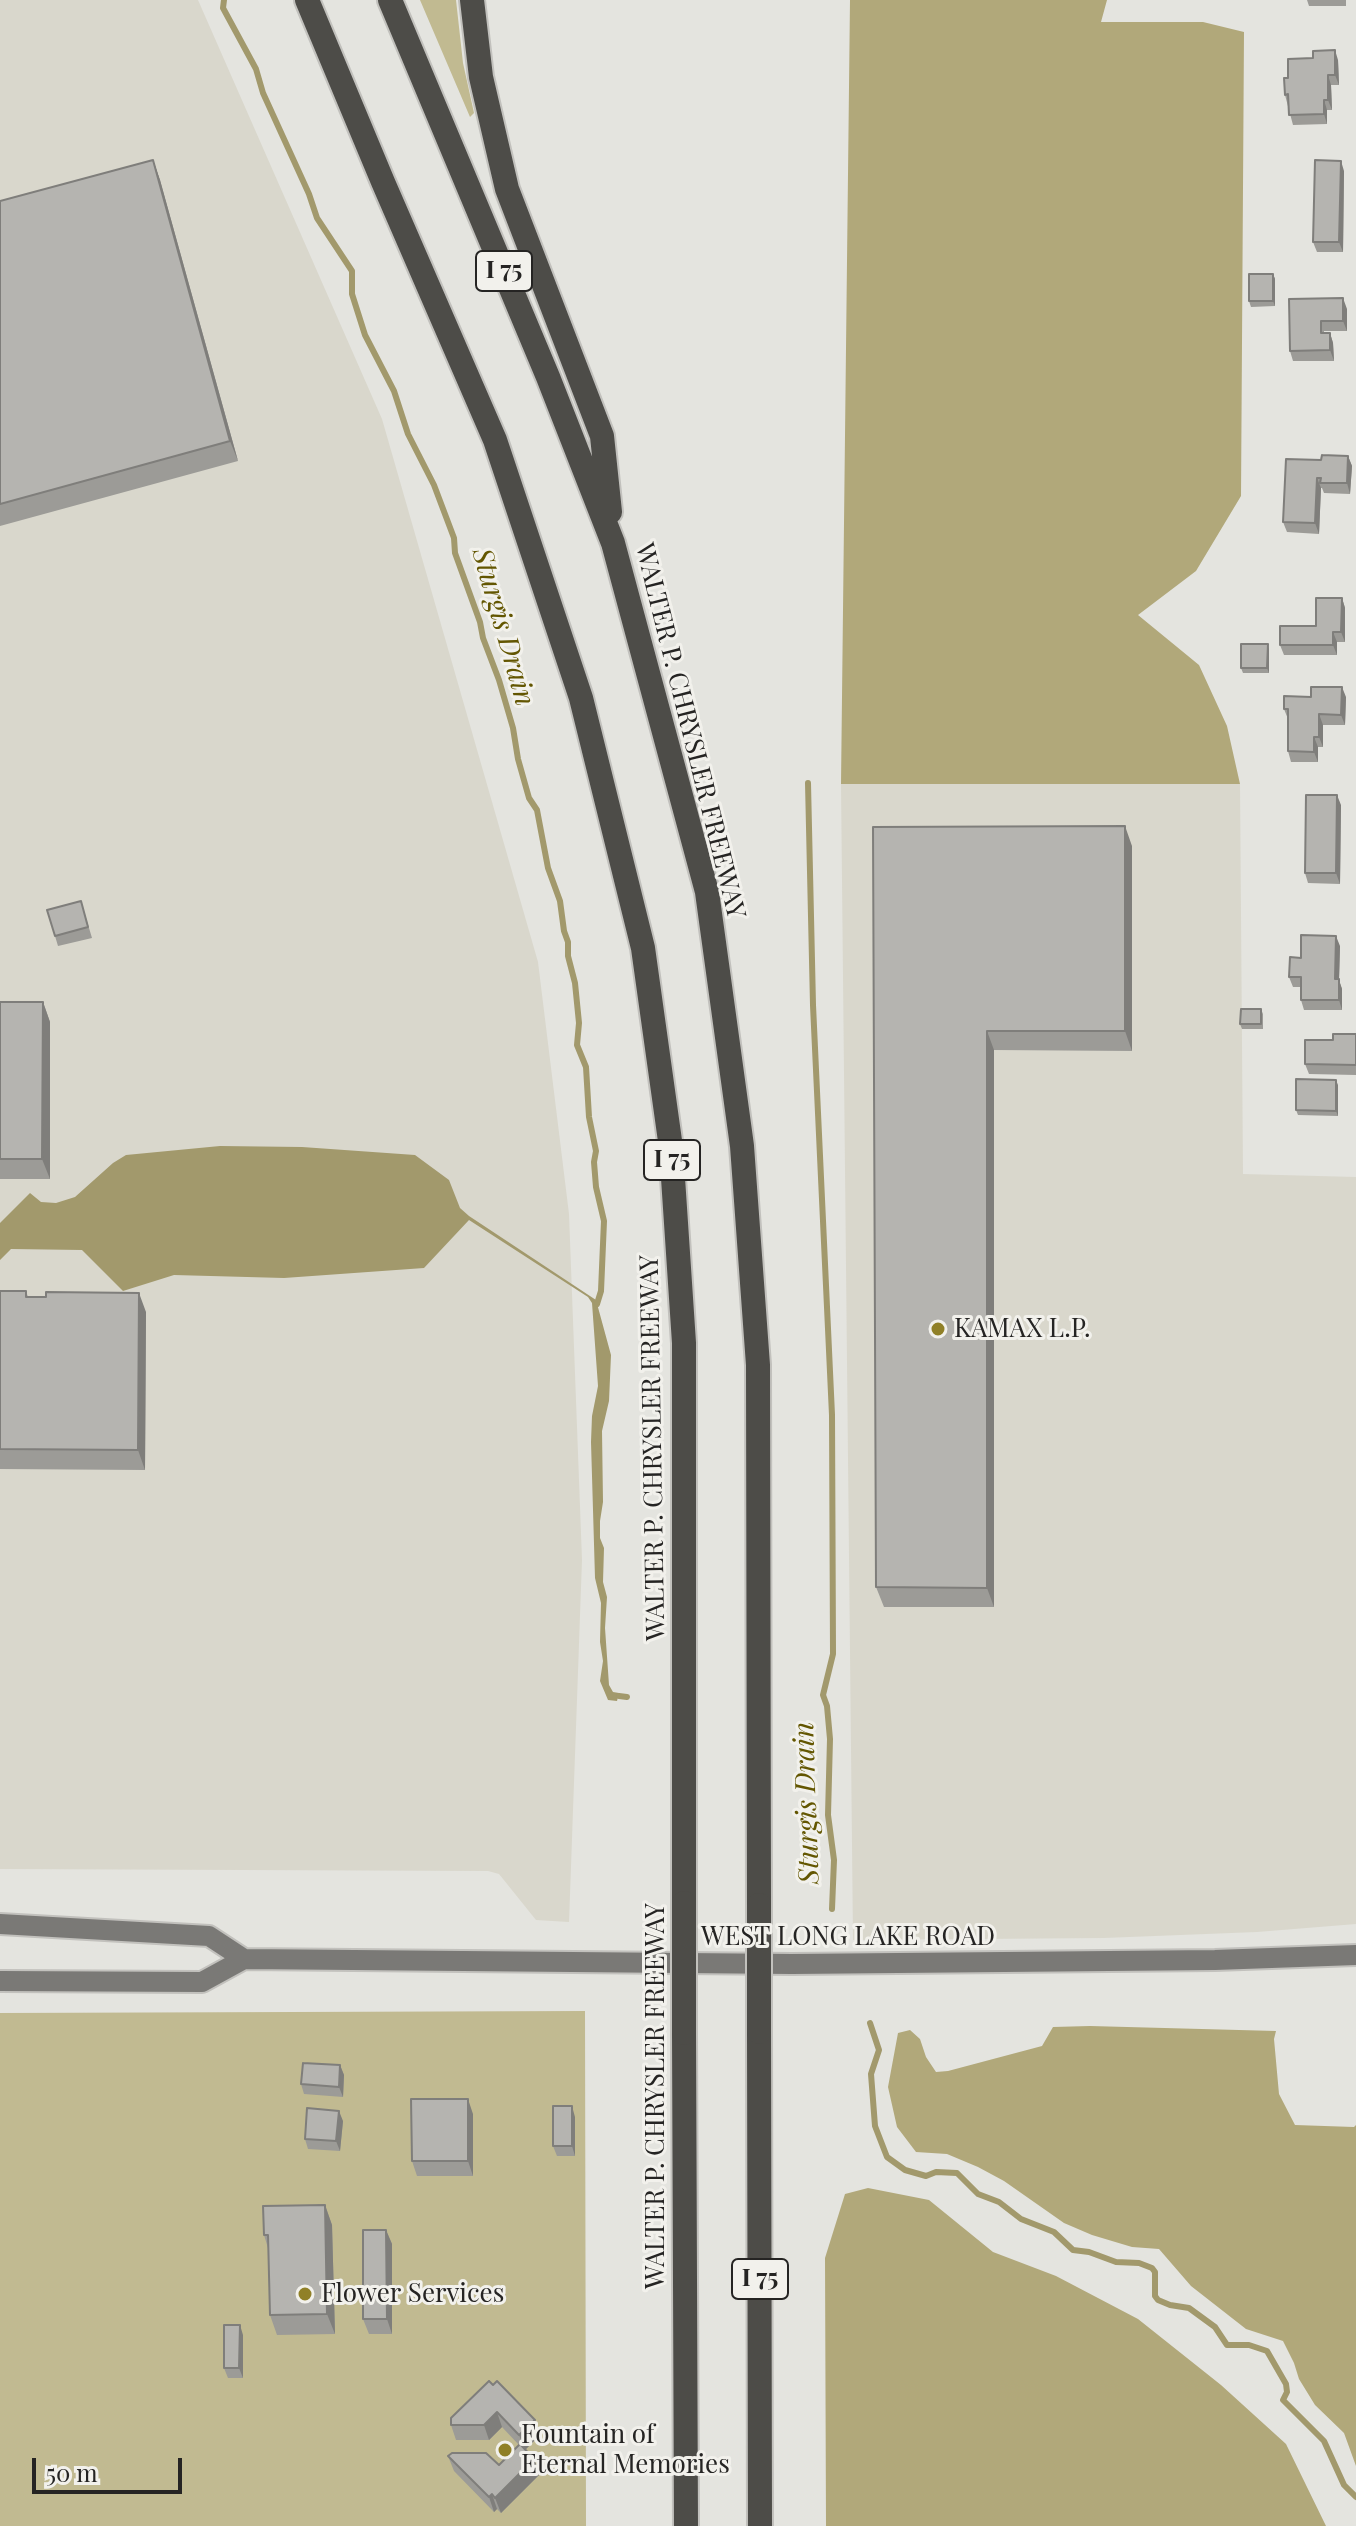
<!DOCTYPE html>
<style>
body{margin:0}
#map{position:relative;width:1356px;height:2526px;overflow:hidden;background:#e4e4df;font-family:"Playfair Display",serif}
canvas{display:block}
.scale{position:absolute;left:32px;top:2458px;width:150px;height:36px;box-sizing:border-box;border:4px solid #252423;border-top:0;padding-left:10px;font-size:24px;line-height:28px;white-space:nowrap;color:#252423;-webkit-text-stroke:6px #f2f1ec;paint-order:stroke}
</style>
<div id="map">
<canvas width="1356" height="2526"></canvas>
<div class="scale">50 m</div>
</div>
<script>
const c = document.querySelector('canvas').getContext('2d');
c.lineJoin = 'round';
function fill(path, color) {
  c.fillStyle = color;
  c.fill(path, 'evenodd');
}
function poly(rows) {
  const path = new Path2D();
  for (const r of rows) {
    path.moveTo(r[0], r[1]);
    for (let i = 2; i < r.length; i += 2) path.lineTo(r[i], r[i + 1]);
  }
  return path;
}
function trace(path, color, width, dash) {
  c.strokeStyle = color;
  c.lineWidth = width;
  c.lineCap = dash ? 'butt' : 'round';
  c.setLineDash(dash || []);
  c.stroke(path);
}
function label(font, color, halo, rows, align = 'center') {
  c.font = font + ' "Playfair Display",serif';
  c.lineWidth = 6;
  c.setLineDash([]);
  c.textBaseline = 'middle';
  c.strokeStyle = halo;
  c.fillStyle = color;
  for (const [text, x, y, turn = 0] of rows) {
    c.save();
    c.translate(x, y);
    c.rotate((+turn || 0) * Math.PI / 180);
    c.textAlign = isNaN(turn) ? turn : align;
    if (halo) c.strokeText(text, 0, 0);
    c.fillText(text, 0, 0);
    c.restore();
  }
}
fill(poly([
 [0,0,198,0,382,419,538,962,569,1214,582,1560,569,1922,536,1920,499,1874,488,1871,0,1869],
 [841,784,1240,784,1243,1174,1356,1177,1356,1924,1257,1932,1104,1938,853,1940]
]), '#d9d7cc');
fill(poly([
 [420,0,456,0,463,63,474,113,470,117],
 [585,2011,586,2526,0,2526,0,2013]
]), '#c1ba91');
fill(poly([
 [850,0,1107,0,1101,22,1203,22,1244,32,1241,496,1196,571,1138,615,1199,665,1227,726,1240,784,841,784],
 [1090,2026,1276,2031,1274,2039,1279,2094,1295,2125,1354,2127,1356,2125,1356,2466,1344,2433,1315,2405,1299,2379,1294,2363,1283,2341,1246,2329,1191,2286,1159,2249,1132,2247,1092,2235,1064,2223,1004,2181,978,2167,947,2154,916,2152,897,2127,888,2087,898,2033,910,2030,920,2039,926,2057,936,2072,948,2071,1042,2046,1053,2027],
 [868,2188,929,2200,993,2252,1056,2276,1138,2319,1221,2385,1286,2444,1326,2526,826,2526,825,2258,845,2194]
]), '#b1a87a');
fill(poly([
 [220,1146,302,1147,415,1155,449,1180,460,1208,469,1216,596,1300,611,1355,609,1401,602,1431,603,1502,600,1521,600,1538,604,1548,603,1582,607,1597,605,1628,609,1685,613,1692,619,1693,617,1701,608,1700,600,1681,603,1661,600,1642,601,1603,595,1578,591,1442,592,1416,598,1386,592,1303,588,1297,469,1220,424,1268,284,1278,174,1275,123,1291,82,1250,11,1249,0,1260,0,1223,30,1193,41,1202,56,1203,75,1197,113,1163,126,1155]
]), '#a2996c');
trace(poly([
 [224,0,223,8,256,69,263,93,309,194,317,218,352,271,352,294,365,335,394,391,408,434,434,485,454,538,455,553,480,622,483,638,499,680,513,728,518,759,529,798,537,810,548,868,560,901,564,931,568,942,568,956,575,983,579,1023,577,1045,586,1067,589,1117,596,1151,594,1162,596,1187,604,1221,601,1291,597,1304],
 [808,783,813,1005,832,1415,833,1654,823,1695,827,1706,830,1739,828,1815,834,1860,832,1909],
 [619,1696,627,1697],
 [870,2023,879,2050,871,2074,875,2126,887,2157,905,2170,926,2176,936,2172,957,2173,978,2194,999,2202,1021,2219,1054,2232,1073,2250,1089,2252,1116,2262,1139,2263,1152,2268,1155,2272,1155,2296,1158,2300,1170,2305,1189,2308,1215,2327,1227,2345,1249,2345,1267,2351,1286,2384,1287,2392,1283,2400,1324,2441,1344,2485,1356,2497]
]), '#a2996c', 6);
const secondary = poly([
 [0,1924,209,1936,244,1959],
 [0,1981,202,1982,244,1959,792,1964,1215,1960,1356,1955]
]);
const motorway = poly([
 [307,0,383,182,495,440,581,698,643,948,671,1148,684,1343,684,1903],
 [390,0,548,377,613,543,707,892,742,1146,758,1365,759,1905],
 [472,0,481,77,507,189,602,436,610,512],
 [759,2032,760,2526],
 [684,2033,686,2526]
]);
trace(secondary, '#c2c1bd', 24);
trace(motorway, '#c2c1bd', 28);
trace(secondary, '#7a7976', 20);
trace(motorway, '#4d4c48', 24);
const motorwayBridge = poly([
 [684,1903,684,2033],
 [759,1905,759,2032]
]);
trace(motorwayBridge, '#c2c1bd', 28, []);
trace(motorwayBridge, '#4d4c48', 24);
fill(poly([
 [1307,0,1346,0,1346,6,1309,6],
 [1338,60,1339,85,1331,85,1332,110,1327,110,1327,124,1293,125,1285,95,1288,78],
 [153,160,160,180,238,461,0,526,0,201],
 [1344,171,1343,252,1317,252,1313,242],
 [1273,274,1275,279,1275,306,1251,307,1249,301],
 [1289,299,1347,309,1347,331,1324,331,1324,333,1330,333,1333,343,1334,361,1293,361,1290,351],
 [1348,456,1352,466,1350,494,1324,493,1322,488,1321,488,1319,534,1287,532,1283,522,1321,460],
 [1342,598,1345,608,1345,642,1337,642,1337,655,1284,655,1280,645,1316,626],
 [1269,649,1269,673,1243,673,1241,668],
 [1346,697,1345,725,1323,725,1323,747,1318,747,1318,762,1291,762,1288,751,1288,719,1284,709],
 [1341,805,1340,884,1308,883,1305,873],
 [873,827,1132,846,1132,1051,994,1050,994,1607,884,1607,876,1587],
 [81,901,92,938,58,946,55,936],
 [1340,946,1339,980,1342,989,1342,1010,1304,1010,1301,1000,1301,987,1293,987,1289,977,1301,958],
 [0,1002,43,1002,50,1022,50,1179,0,1179],
 [1261,1009,1263,1014,1263,1029,1242,1029,1240,1024],
 [1356,1034,1356,1075,1309,1074,1305,1064,1333,1040],
 [1338,1085,1338,1116,1298,1115,1296,1110],
 [0,1291,26,1291,28,1297,146,1312,145,1470,0,1469],
 [340,2065,344,2075,343,2097,304,2094,301,2084],
 [473,2114,473,2176,417,2176,412,2161],
 [575,2117,575,2156,557,2156,553,2146],
 [343,2121,340,2151,308,2149,305,2139],
 [325,2205,332,2225,335,2334,277,2335,270,2315,268,2248,264,2235],
 [386,2230,392,2244,392,2334,369,2334,363,2319],
 [243,2335,243,2378,228,2378,224,2368],
 [489,2381,535,2420,540,2435,525,2450,540,2474,501,2513,497,2509,494,2512,454,2471,448,2456,499,2465,519,2445,502,2427,489,2440,456,2440,451,2425]
]), '#9c9b97');
fill(poly([
 [1335,50,1338,60,1339,85,1335,75],
 [1328,75,1331,85,1332,110,1328,100],
 [1324,100,1327,110,1327,124,1324,114],
 [153,160,160,180,238,461,230,441],
 [1341,161,1344,171,1343,252,1339,242],
 [1273,274,1275,279,1275,306,1273,301],
 [1343,298,1347,309,1347,331,1343,321],
 [1330,333,1333,343,1334,361,1330,350],
 [1348,456,1352,466,1350,494,1347,483],
 [1317,478,1321,488,1319,534,1315,523],
 [1342,598,1345,608,1345,642,1341,632],
 [1333,632,1337,642,1337,655,1333,645],
 [1268,644,1269,649,1269,673,1267,668],
 [1342,687,1346,697,1345,725,1341,715],
 [1319,714,1323,725,1323,747,1319,737],
 [1314,737,1318,747,1318,762,1314,752],
 [1337,795,1341,805,1340,884,1336,873],
 [1125,826,1132,846,1132,1051,1125,1031],
 [1336,936,1340,946,1339,980,1342,989,1342,1010,1339,1000,1335,979],
 [43,1002,50,1022,50,1179,42,1159],
 [987,1031,994,1050,994,1607,987,1588],
 [1336,1080,1338,1085,1338,1116,1336,1111],
 [139,1293,146,1312,145,1470,138,1450],
 [340,2065,344,2075,343,2097,339,2087],
 [468,2099,473,2114,473,2176,468,2161],
 [572,2106,575,2117,575,2156,572,2146],
 [339,2111,343,2121,340,2151,336,2141],
 [325,2205,332,2225,335,2334,327,2314],
 [386,2230,392,2244,392,2334,387,2319],
 [240,2325,243,2335,243,2378,239,2368],
 [497,2412,502,2427,489,2440,484,2425],
 [535,2420,540,2435,525,2450,519,2435],
 [534,2459,540,2474,501,2513,495,2498],
 [492,2494,497,2509,494,2512,489,2497]
]), '#7f7e7b');
const building = poly([
 [1335,50,1335,75,1328,75,1328,100,1324,100,1324,114,1289,115,1288,94,1285,95,1284,78,1288,78,1288,59,1313,58,1313,51,1335,50],
 [153,160,230,441,0,504,0,201,153,160],
 [1315,160,1341,161,1339,242,1313,242,1315,160],
 [1249,274,1273,274,1273,301,1249,301,1249,274],
 [1343,298,1343,321,1321,321,1321,333,1330,333,1330,350,1290,351,1289,299,1343,298],
 [1322,455,1348,456,1347,483,1320,483,1321,478,1317,478,1315,523,1283,522,1286,459,1321,460,1322,455],
 [1316,598,1342,598,1341,632,1333,632,1333,645,1280,645,1280,626,1316,626,1316,598],
 [1241,644,1268,644,1267,668,1241,668,1241,644],
 [1311,687,1342,687,1341,715,1319,714,1319,737,1314,737,1314,752,1288,751,1288,709,1284,709,1284,696,1311,697,1311,687],
 [1306,795,1337,795,1336,873,1305,873,1306,795],
 [1125,826,1125,1031,987,1031,987,1588,876,1587,873,827,1125,826],
 [81,901,88,927,55,936,47,910,81,901],
 [1301,935,1336,936,1335,979,1339,979,1339,1000,1301,1000,1301,977,1289,977,1290,957,1301,958,1301,935],
 [0,1002,43,1002,42,1159,0,1159,0,1002],
 [1241,1009,1261,1009,1261,1024,1240,1024,1241,1009],
 [1333,1034,1356,1034,1356,1065,1305,1064,1305,1040,1333,1040,1333,1034],
 [1296,1079,1336,1080,1336,1111,1296,1110,1296,1079],
 [0,1291,26,1291,26,1297,46,1297,46,1292,139,1293,138,1450,0,1449,0,1291],
 [303,2063,340,2065,339,2087,301,2084,303,2063],
 [411,2099,468,2099,468,2161,412,2161,411,2099],
 [553,2106,572,2106,572,2146,553,2146,553,2106],
 [307,2108,339,2111,336,2141,305,2139,307,2108],
 [325,2205,327,2314,270,2315,268,2235,264,2235,263,2206,325,2205],
 [363,2230,386,2230,387,2319,363,2319,363,2230],
 [224,2325,240,2325,239,2368,224,2368,224,2325],
 [489,2381,493,2385,497,2381,535,2420,519,2435,497,2412,484,2425,451,2425,451,2418,489,2381],
 [520,2444,534,2459,495,2498,492,2494,489,2497,448,2456,452,2453,486,2453,499,2465,520,2444]
]);
fill(building, '#b5b4b0');
trace(building, '#7f7e7b', 2);
for (const [x, y, r, color] of [
 [938,1329,8,"#908027"],
 [305,2294,8,"#908027"],
 [505,2450,8,"#908027"]
]) {
  const dot = new Path2D();
  dot.arc(x, y, r, 0, 2 * Math.PI);
  c.fillStyle = color;
  c.fill(dot);
  trace(dot, '#f2f1ec', 3);
}
for (const [x, y, w] of [
 [504,271,56],
 [672,1160,56],
 [760,2279,56]
]) {
  const box = new Path2D();
  box.roundRect(x - w / 2, y - 20, w, 40, 6);
  c.fillStyle = '#f2f1ec';
  c.fill(box);
  trace(box, '#252423', 2);
}
label('bold 24px', '#252423', null, [
 ["I 75",504,271],
 ["I 75",672,1160],
 ["I 75",760,2279]
]);
label('26px', '#252423', '#f2f1ec', [
 ["WALTER P. CHRYSLER FREEWAY",690,731,76],
 ["WALTER P. CHRYSLER FREEWAY",653,1448,-91],
 ["WEST LONG LAKE ROAD",848,1937],
 ["WALTER P. CHRYSLER FREEWAY",656,2096,-90]
]);
label('26px', '#252423', '#f2f1ec', [
 ["KAMAX L.P.",954,1329],
 ["Flower Services",321,2294],
 ["Fountain of",521,2435],
 ["Eternal Memories",521,2465]
], 'left');
label('italic 28px', '#635601', '#f2f1ec', [
 ["Sturgis Drain",503,627,74],
 ["Sturgis Drain",807,1803,-92]
]);
</script>
